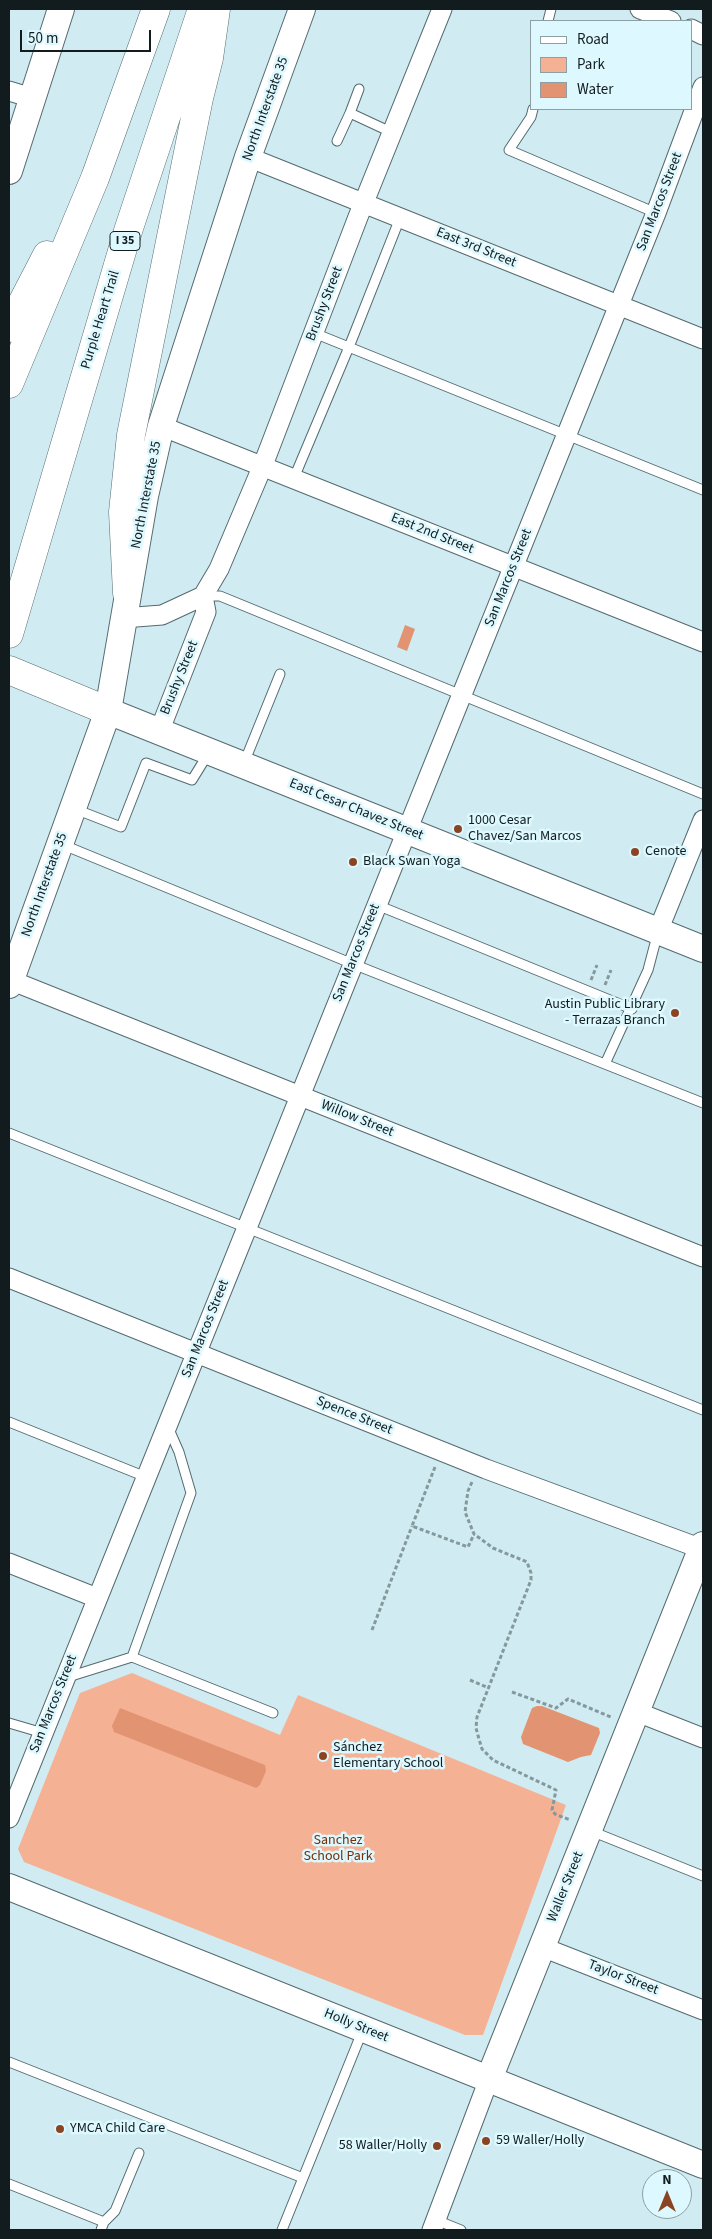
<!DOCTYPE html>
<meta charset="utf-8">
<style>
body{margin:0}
#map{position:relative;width:712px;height:2239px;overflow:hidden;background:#d0ebf1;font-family:"Source Sans 3",sans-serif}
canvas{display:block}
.frame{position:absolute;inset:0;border:10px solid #121c1e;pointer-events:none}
.legend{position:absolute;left:530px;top:20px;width:162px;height:90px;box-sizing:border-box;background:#ddf8fe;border:1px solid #8ca0a4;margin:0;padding:6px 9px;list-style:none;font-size:15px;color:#121c1e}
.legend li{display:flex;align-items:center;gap:10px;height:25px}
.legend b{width:25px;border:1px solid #8ca0a4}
.north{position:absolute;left:642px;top:2169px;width:50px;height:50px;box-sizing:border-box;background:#ddf8fe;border:1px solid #8ca0a4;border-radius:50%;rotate:0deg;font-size:14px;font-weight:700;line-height:20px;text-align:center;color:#121c1e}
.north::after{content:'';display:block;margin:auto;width:18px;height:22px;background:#8b4422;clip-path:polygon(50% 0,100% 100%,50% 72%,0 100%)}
.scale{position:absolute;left:20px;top:30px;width:131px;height:22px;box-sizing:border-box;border:2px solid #121c1e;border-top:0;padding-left:6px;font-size:15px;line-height:18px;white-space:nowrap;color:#121c1e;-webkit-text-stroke:4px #ddf8fe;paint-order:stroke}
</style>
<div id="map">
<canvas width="712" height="2239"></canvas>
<div class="frame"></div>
<ul class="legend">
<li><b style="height:6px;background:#fff"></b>Road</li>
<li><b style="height:14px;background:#f5b194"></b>Park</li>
<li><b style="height:14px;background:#e29472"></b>Water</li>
</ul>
<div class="north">N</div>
<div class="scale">50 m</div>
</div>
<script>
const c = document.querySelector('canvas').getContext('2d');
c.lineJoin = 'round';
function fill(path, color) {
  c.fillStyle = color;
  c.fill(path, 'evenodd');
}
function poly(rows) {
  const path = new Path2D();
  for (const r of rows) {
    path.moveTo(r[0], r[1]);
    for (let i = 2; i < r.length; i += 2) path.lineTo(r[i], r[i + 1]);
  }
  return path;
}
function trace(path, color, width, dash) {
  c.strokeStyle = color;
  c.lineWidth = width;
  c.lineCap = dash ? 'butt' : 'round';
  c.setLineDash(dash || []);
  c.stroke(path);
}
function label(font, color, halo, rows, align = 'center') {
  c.font = font + ' "Source Sans 3",sans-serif';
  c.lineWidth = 5;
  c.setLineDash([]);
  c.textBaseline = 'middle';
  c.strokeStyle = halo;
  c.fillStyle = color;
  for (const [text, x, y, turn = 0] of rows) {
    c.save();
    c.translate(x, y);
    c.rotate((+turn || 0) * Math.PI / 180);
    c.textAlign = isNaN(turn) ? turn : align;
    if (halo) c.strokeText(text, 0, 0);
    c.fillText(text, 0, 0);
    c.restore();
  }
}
fill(poly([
 [132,1673,280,1735,298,1695,566,1805,483,2035,465,2035,24,1862,18,1849,80,1693]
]), '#f5b194');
fill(poly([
 [405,625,415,629,407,651,397,647],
 [537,1706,542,1706,599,1728,600,1733,591,1755,581,1757,568,1762,523,1744,521,1737,532,1708],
 [120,1708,265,1765,266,1771,260,1785,256,1788,114,1732,112,1726]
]), '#e29472');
const lane = poly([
 [548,21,551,9],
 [533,109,531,117,509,150,656,213],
 [350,113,359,89],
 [337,141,350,113,393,133],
 [314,333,703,490],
 [294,478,349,347,400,218],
 [203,596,220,596,703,794],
 [244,763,280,674],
 [75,809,121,827,146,763,192,780,208,754],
 [61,844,353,964,703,1103],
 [377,905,632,1009],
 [605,1064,648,970,658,932],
 [9,1133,703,1410],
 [9,1422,146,1477],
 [132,1657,273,1713],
 [68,1677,132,1657,191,1493,179,1452,168,1427],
 [9,1723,43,1733],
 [591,1831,703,1876],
 [9,2062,303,2178],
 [9,2184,104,2222],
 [436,2220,461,2230],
 [101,2230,104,2222,115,2211,139,2153],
 [282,2230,362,2032]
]);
const street = poly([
 [640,9,671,21],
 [691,29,703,35],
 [9,91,32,98],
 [248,157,703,339],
 [161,426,703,642],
 [123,618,162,615,203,596,219,569,263,465,358,217,442,9],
 [159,732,206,612,203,596],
 [658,931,703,820],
 [10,980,703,1257],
 [9,1278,486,1469,702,1549],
 [9,1563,97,1598],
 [637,1712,703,1738],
 [9,1818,656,213,703,87],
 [542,1947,703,2010],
 [432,2230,489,2079]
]);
const secondary = poly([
 [9,171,61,9],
 [108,711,703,949],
 [9,985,108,711,145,496,161,426,248,157,302,9],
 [9,1887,703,2165],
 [489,2079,703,1545]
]);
const primary = poly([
 [9,670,108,711]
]);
const highway = poly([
 [9,328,47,255],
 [9,384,95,178,156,9],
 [127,593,123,512,131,435,199,98,209,58,216,9],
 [9,634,128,231,202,9]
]);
trace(lane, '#536b70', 11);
trace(street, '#536b70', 21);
trace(secondary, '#536b70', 28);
trace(primary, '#536b70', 29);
trace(highway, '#536b70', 29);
trace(poly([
 [591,980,597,965],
 [605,985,611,970],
 [435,1467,412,1526,468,1547,474,1534],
 [472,1482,468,1491,465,1512,474,1534,493,1548,527,1562,531,1573,531,1580,477,1717,476,1728,479,1739,482,1749,493,1760,556,1790,552,1810,555,1814,570,1820],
 [372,1630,412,1526],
 [470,1680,489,1688],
 [512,1692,556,1708,568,1699,611,1717]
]), '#85999d', 3, [4, 2.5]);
trace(lane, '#fff', 9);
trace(street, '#fff', 19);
trace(secondary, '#fff', 26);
trace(primary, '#fff', 28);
trace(highway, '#fff', 28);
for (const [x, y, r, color] of [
 [458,829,5,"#8b4422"],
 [635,852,5,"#8b4422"],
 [353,862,5,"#8b4422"],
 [675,1013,5,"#8b4422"],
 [323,1756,5,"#8b4422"],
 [60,2129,5,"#8b4422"],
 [486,2141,5,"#8b4422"],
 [437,2146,5,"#8b4422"]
]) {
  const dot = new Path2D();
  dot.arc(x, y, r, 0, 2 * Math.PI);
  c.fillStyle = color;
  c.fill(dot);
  trace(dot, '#ddf8fe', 2);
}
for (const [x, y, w] of [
 [125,241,30]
]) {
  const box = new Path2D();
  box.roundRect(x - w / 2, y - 9.5, w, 19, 4);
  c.fillStyle = '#ddf8fe';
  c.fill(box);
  trace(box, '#121c1e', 1);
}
label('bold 12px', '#121c1e', null, [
 ["I 35",125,241]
]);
label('14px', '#121c1e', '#ddf8fe', [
 ["North Interstate 35",266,109,-70],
 ["San Marcos Street",660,202,-69],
 ["East 3rd Street",476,248,22],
 ["Brushy Street",325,304,-69],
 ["Purple Heart Trail",101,320,-73],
 ["North Interstate 35",147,495,-79],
 ["East 2nd Street",432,534,22],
 ["San Marcos Street",509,578,-68],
 ["Brushy Street",180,678,-68],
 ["East Cesar Chavez Street",356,810,22],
 ["North Interstate 35",45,885,-70],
 ["San Marcos Street",357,953,-68],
 ["Willow Street",357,1119,22],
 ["San Marcos Street",206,1329,-68],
 ["Spence Street",354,1416,22],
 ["San Marcos Street",54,1704,-68],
 ["Waller Street",566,1887,-68],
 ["Taylor Street",623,1978,21],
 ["Holly Street",356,2026,22]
]);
label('14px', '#121c1e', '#ddf8fe', [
 ["1000 Cesar",468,821],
 ["Chavez/San Marcos",468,837],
 ["Cenote",645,852],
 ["Black Swan Yoga",363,862],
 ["Austin Public Library",665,1005,"right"],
 ["- Terrazas Branch",665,1021,"right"],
 ["Sánchez",333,1748],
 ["Elementary School",333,1764],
 ["YMCA Child Care",70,2129],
 ["59 Waller/Holly",496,2141],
 ["58 Waller/Holly",427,2146,"right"]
], 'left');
label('14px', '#752f09', '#ddf8fe', [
 ["Sanchez",338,1841],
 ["School Park",338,1857]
]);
</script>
